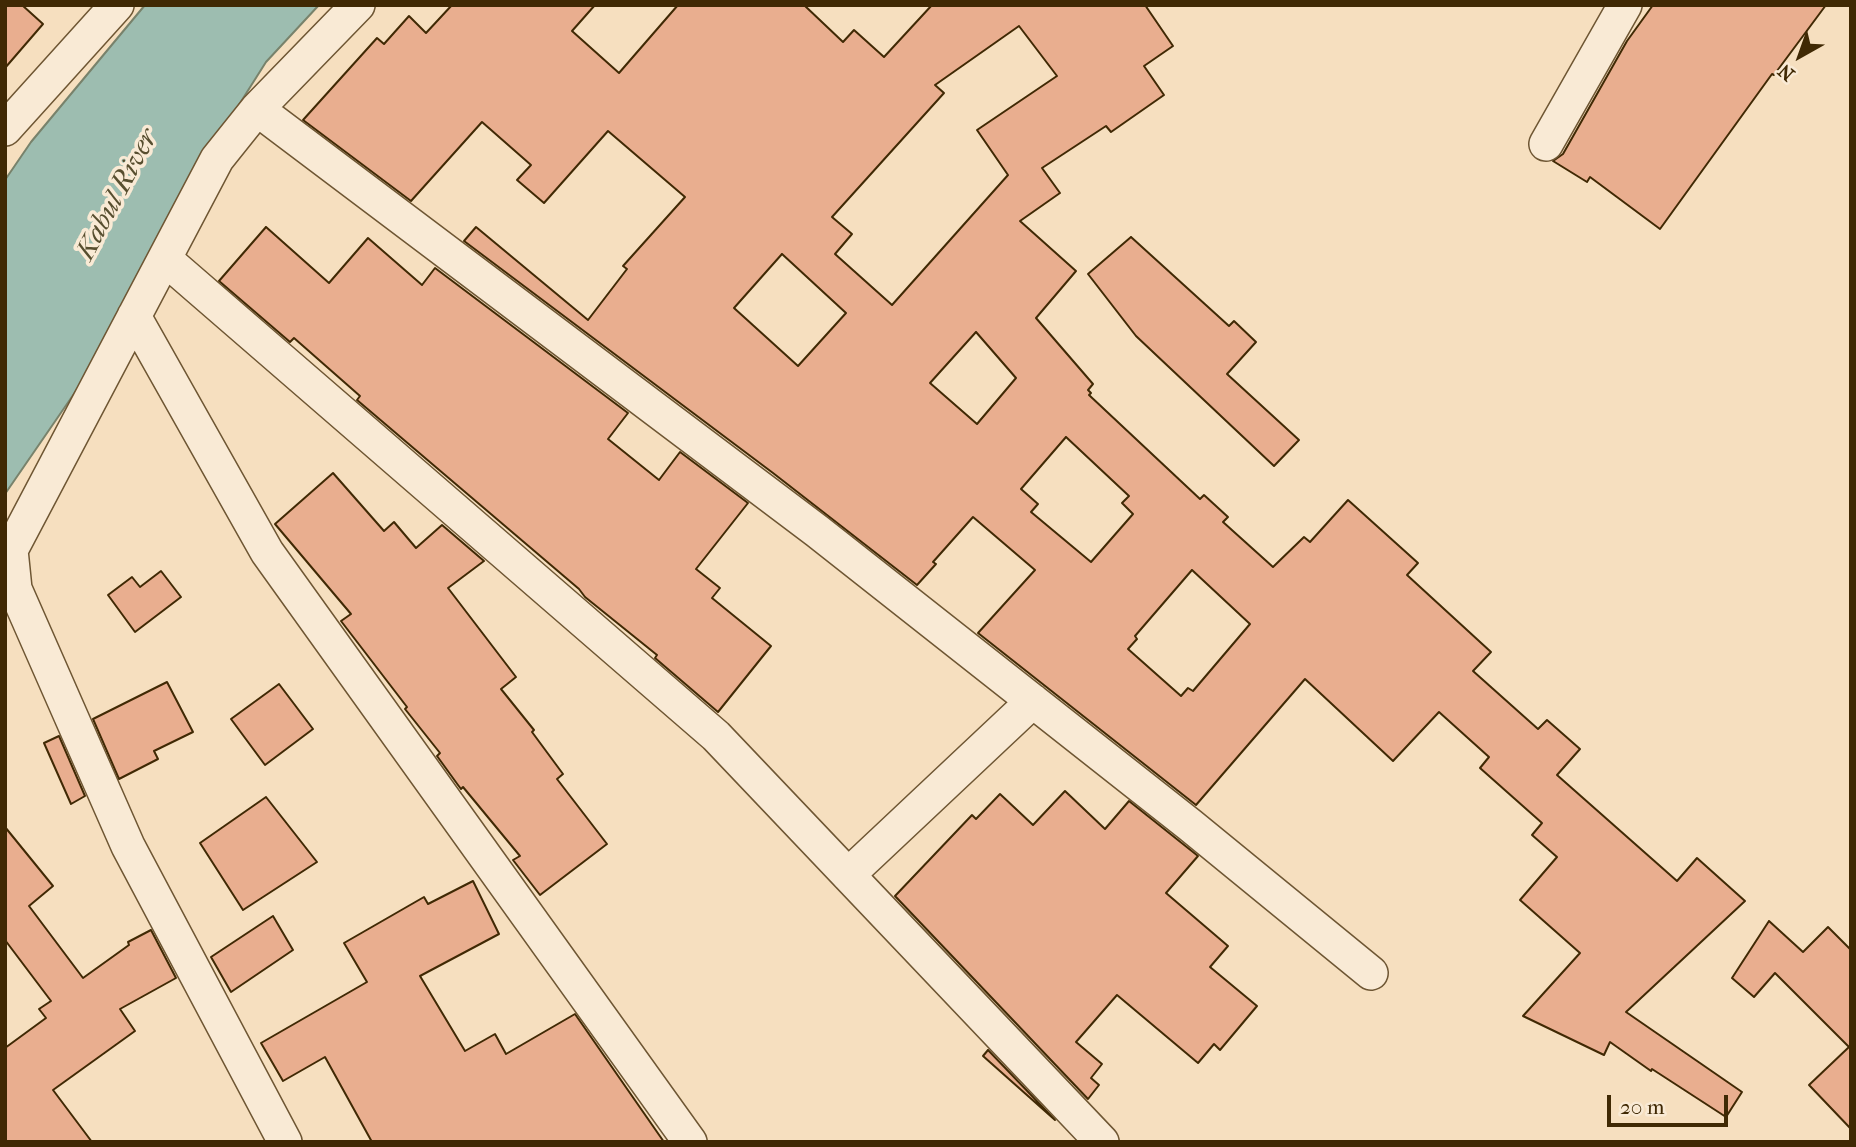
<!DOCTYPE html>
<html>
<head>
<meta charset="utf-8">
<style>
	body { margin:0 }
	#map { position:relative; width:1856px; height:1147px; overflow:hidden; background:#f6dfbf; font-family:"IM FELL French Canon",serif }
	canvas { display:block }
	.frame { position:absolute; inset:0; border:7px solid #402904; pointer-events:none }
	.north { position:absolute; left:1765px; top:21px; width:70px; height:70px; -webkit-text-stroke:5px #f9ead5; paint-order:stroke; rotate:220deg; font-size:19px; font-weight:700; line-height:28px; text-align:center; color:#402904 }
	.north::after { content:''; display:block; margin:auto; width:24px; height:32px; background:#402904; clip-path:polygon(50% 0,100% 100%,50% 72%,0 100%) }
	.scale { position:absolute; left:1607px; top:1095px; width:121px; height:32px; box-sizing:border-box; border:4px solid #402904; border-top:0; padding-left:9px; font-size:21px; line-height:24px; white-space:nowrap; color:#402904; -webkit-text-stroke:5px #f9ead5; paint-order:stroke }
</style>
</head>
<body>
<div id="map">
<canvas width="1856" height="1147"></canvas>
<div class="frame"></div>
<div class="north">N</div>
<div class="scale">20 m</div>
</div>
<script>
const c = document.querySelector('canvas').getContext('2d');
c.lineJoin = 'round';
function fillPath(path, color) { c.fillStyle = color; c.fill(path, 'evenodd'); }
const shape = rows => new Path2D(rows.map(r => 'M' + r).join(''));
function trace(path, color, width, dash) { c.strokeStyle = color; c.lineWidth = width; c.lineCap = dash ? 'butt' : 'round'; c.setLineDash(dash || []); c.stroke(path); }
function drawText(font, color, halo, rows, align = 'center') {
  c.font = font + ' "IM FELL French Canon",serif'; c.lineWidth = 7; c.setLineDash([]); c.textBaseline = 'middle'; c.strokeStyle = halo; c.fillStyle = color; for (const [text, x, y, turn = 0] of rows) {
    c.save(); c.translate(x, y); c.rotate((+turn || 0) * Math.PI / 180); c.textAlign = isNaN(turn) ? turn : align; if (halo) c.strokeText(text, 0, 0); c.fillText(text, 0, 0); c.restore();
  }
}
const water = shape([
	[145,5,319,5,266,62,223,130,78,388,5,494,5,180,31,142,145,5]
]);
const building = shape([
	[5,5,22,5,43,24,5,68,5,5],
	[452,5,595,5,572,31,619,73,678,5,804,5,843,42,854,30,884,57,932,5,1145,5,1173,46,1144,66,1164,95,1111,132,1106,126,1042,168,1060,193,1020,221,1076,271,1036,318,1093,384,1088,390,1091,393,1089,395,1200,499,1204,495,1228,517,1223,522,1273,567,1304,537,1310,542,1348,500,1418,563,1407,575,1491,652,1473,671,1538,729,1547,720,1580,749,1557,775,1677,881,1697,858,1745,901,1626,1012,1742,1092,1726,1117,1652,1069,1651,1071,1610,1042,1604,1055,1523,1016,1580,953,1520,900,1557,857,1532,835,1542,823,1480,768,1489,757,1439,712,1393,761,1305,679,1196,805,978,633,1035,570,973,517,933,562,936,564,917,585,773,473,464,241,476,227,588,320,627,269,623,266,685,197,608,131,544,203,517,180,531,165,482,122,411,201,303,120,377,38,384,44,409,16,426,33,452,5],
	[1019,26,1057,76,977,130,1008,175,892,305,835,254,852,234,832,217,944,93,935,85,1019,26],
	[782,254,846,313,798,366,734,308,782,254],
	[976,332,1016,378,977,424,930,383,976,332],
	[1066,437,1129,496,1122,503,1133,514,1091,562,1031,512,1038,504,1021,489,1066,437],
	[1192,570,1250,624,1193,691,1188,688,1181,696,1128,649,1137,639,1135,636,1192,570],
	[1653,5,1826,5,1774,75,1772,74,1660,229,1590,177,1587,182,1553,161,1563,154,1627,41,1653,5],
	[266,227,329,283,368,238,422,285,435,268,628,413,608,439,659,480,680,452,748,503,696,569,720,588,712,598,771,646,718,712,655,658,657,655,585,597,579,589,357,400,360,396,294,338,290,342,219,281,266,227],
	[1131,237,1229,326,1234,321,1256,342,1227,374,1299,440,1274,466,1136,336,1088,274,1131,237],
	[333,473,384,531,394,522,416,548,442,525,484,561,448,588,516,677,501,689,534,730,532,732,563,774,557,779,607,844,540,895,513,860,520,856,463,787,461,789,458,785,437,756,440,753,405,709,407,707,341,621,351,614,275,524,333,473],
	[161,571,181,597,135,632,108,595,132,577,140,587,161,571],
	[167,682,193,732,154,751,158,759,119,779,93,719,167,682],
	[279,684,313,729,265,765,231,719,279,684],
	[59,736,85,796,71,804,44,743,59,736],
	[1065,791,1105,829,1129,801,1198,856,1166,893,1228,946,1210,967,1257,1006,1220,1050,1214,1044,1198,1063,1117,995,1076,1042,1102,1064,1091,1078,1099,1085,1088,1099,895,896,972,815,976,819,1000,794,1033,825,1065,791],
	[266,797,317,862,243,910,200,843,266,797],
	[5,827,53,886,29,906,83,978,129,945,128,942,151,930,176,978,120,1009,135,1031,53,1090,92,1142,5,1142,5,1048,46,1018,39,1009,51,1001,5,940,5,827],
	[473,881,499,934,420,976,465,1051,495,1034,506,1054,575,1014,664,1142,372,1142,325,1057,283,1081,261,1043,367,982,344,943,424,897,428,904,473,881],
	[273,916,293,950,231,992,211,957,273,916],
	[1769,921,1803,952,1828,927,1851,950,1851,1129,1809,1085,1849,1047,1775,973,1754,997,1732,978,1769,921],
	[988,1050,1055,1120,983,1056,988,1050]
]);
const street = shape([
	[257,109,817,531,1190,825,1371,973],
	[5,129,117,5],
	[1546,144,1625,5],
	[165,259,716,736,1102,1142],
	[134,316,267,552,690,1142],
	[848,875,1033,701],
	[285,1142,128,846,15,589,11,550,217,159,257,109,358,5]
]);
const waterNames = [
	["Kabul River",118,195,-62]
];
fillPath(water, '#9dbdb0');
trace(water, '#78826b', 2);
fillPath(building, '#e9ae8f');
trace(building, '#402904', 2);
trace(street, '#6e5633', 36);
trace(street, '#f9ead5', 33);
drawText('italic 28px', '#574e2f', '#f9ead5', waterNames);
</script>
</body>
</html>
